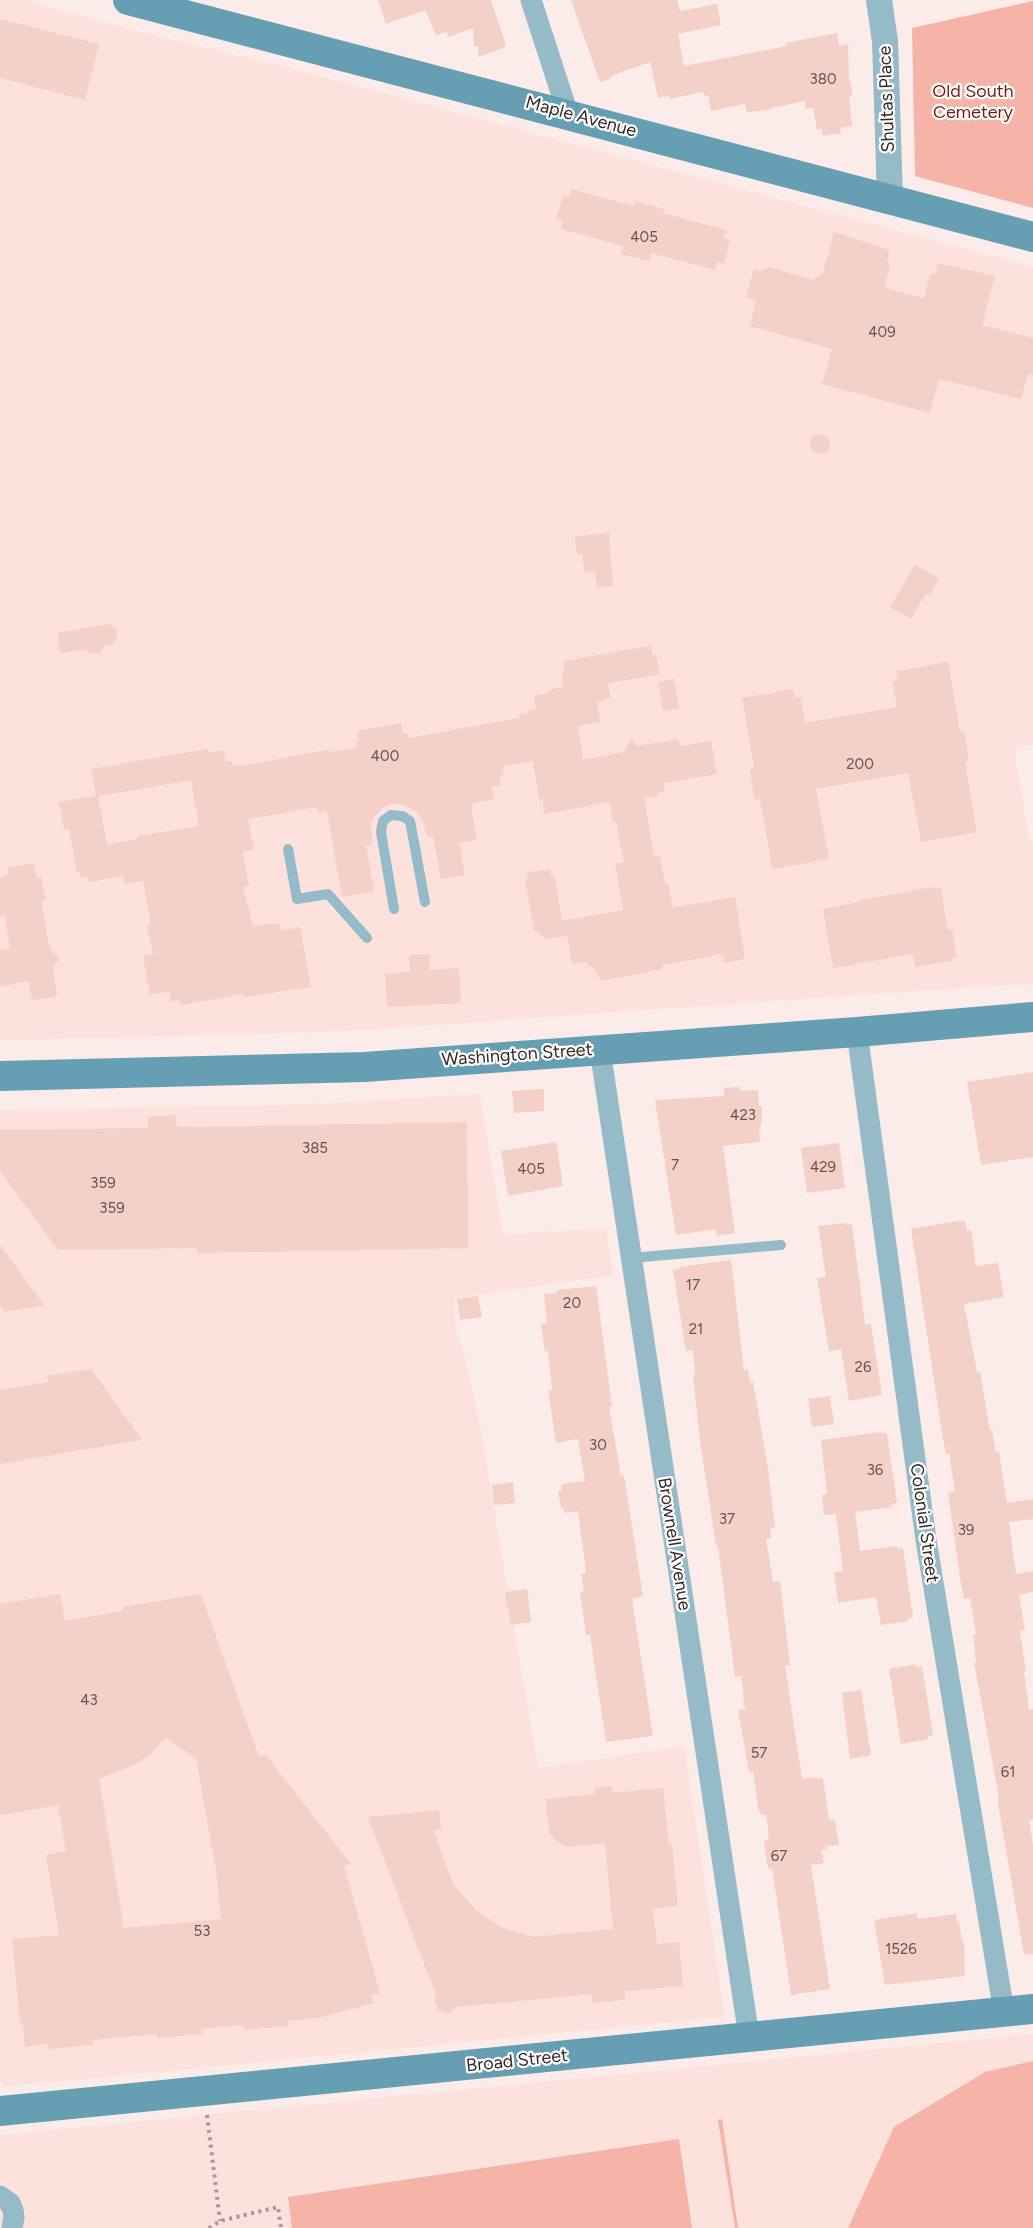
<!DOCTYPE html>
<html>
<head>
<meta charset="utf-8">
<style>
	body { margin:0 }
	canvas { display:block; background:#fbece9 }
</style>
</head>
<body>
<canvas width="1033" height="2228"></canvas>
<script>
const c = document.querySelector('canvas').getContext('2d');
c.lineJoin = 'round';
function fillPath(path, color) { c.fillStyle = color; c.fill(path, 'evenodd'); }
const shape = rows => new Path2D(rows.map(r => 'M' + r).join(''));
function trace(path, color, width, dash) { c.strokeStyle = color; c.lineWidth = width; c.lineCap = dash ? 'butt' : 'round'; c.setLineDash(dash || []); c.stroke(path); }
function drawText(font, color, halo, rows, align = 'center') {
  c.font = font + ' Figtree,sans-serif'; c.lineWidth = 4.5; c.setLineDash([]); c.textBaseline = 'middle'; c.strokeStyle = halo; c.fillStyle = color; for (const [text, x, y, turn = 0] of rows) {
    c.save(); c.translate(x, y); c.rotate((+turn || 0) * Math.PI / 180); c.textAlign = isNaN(turn) ? turn : align; if (halo) c.strokeText(text, 0, 0); c.fillText(text, 0, 0); c.restore();
  }
}
const built = shape([
	[0,0,25,0,102,22,301,71,1033,267,1033,745,1014,748,1030,843,1033,843,1033,984,959,988,363,1030,265,1034,0,1040],
	[480,1094,503,1235,606,1228,613,1275,454,1298,455,1324,473,1391,482,1438,538,1768,684,1746,725,2017,2,2087,0,2077,0,1110,296,1105],
	[1033,2034,1033,2228,0,2228,0,2135]
]);
const green = shape([
	[1033,1,1033,208,915,176,912,28],
	[1033,2061,1033,2228,848,2228,894,2127,985,2072],
	[722,2119,738,2228,735,2228,718,2120],
	[679,2139,692,2228,292,2228,288,2197]
]);
const building = shape([
	[378,0,491,0,506,45,504,48,477,57,479,47,474,46,473,28,448,37,447,32,436,35,425,10,386,24],
	[571,0,677,0,680,11,717,4,721,25,678,34,684,66,787,46,786,43,837,33,839,46,848,44,849,80,850,81,853,95,849,96,852,126,840,128,841,133,823,136,821,129,817,129,813,108,805,109,805,101,771,108,770,110,747,112,745,104,711,111,708,95,704,96,703,92,669,99,669,96,658,98,650,62,613,75,610,79,600,82],
	[0,19,99,44,85,100,0,78],
	[571,189,634,206,635,201,664,209,663,213,726,230,723,238,730,240,724,264,717,262,715,270,651,253,650,261,621,254,623,246,561,229,563,221,556,219,563,196,569,197],
	[834,232,889,250,887,260,890,265,884,288,924,298,930,275,936,273,938,263,995,276,982,325,1033,338,1033,375,1028,374,1021,399,939,379,930,413,822,384,832,349,750,326,756,300,746,297,754,269,761,271,769,267,812,280,823,273],
	'810 444a10 10 0 1 1 20 0a10 10 0 1 1-20 0Z',
	[609,532,613,586,597,588,595,572,585,573,582,554,577,554,575,537],
	[915,565,939,578,929,595,926,593,911,619,890,607],
	[109,624,116,629,117,638,112,644,104,646,100,653,91,654,85,649,60,653,58,633],
	[651,646,653,656,656,655,660,674,608,683,610,698,597,702,600,722,578,726,583,759,624,752,631,738,637,746,678,739,680,746,711,741,717,774,663,783,665,792,657,793,658,796,644,798,654,857,660,856,665,883,668,883,673,908,735,897,745,959,724,963,723,954,662,965,663,969,602,981,592,966,589,967,586,962,572,964,567,936,547,939,534,930,525,880,528,880,526,873,550,869,551,876,554,875,562,921,623,910,615,864,624,862,616,822,613,822,610,802,544,814,543,799,539,800,533,761,502,767,503,775,499,775,501,785,492,786,494,799,471,804,477,840,459,843,465,875,441,879,433,836,427,837,424,824,417,812,402,804,391,804,383,808,373,818,371,825,372,845,366,846,374,891,342,897,327,811,317,812,317,807,248,819,254,850,242,852,249,886,243,887,253,926,280,923,281,931,300,927,311,987,244,997,243,994,180,1005,179,1000,171,1002,169,991,150,995,143,956,153,954,147,925,151,924,143,881,124,884,123,876,89,882,87,877,81,878,80,872,77,872,69,829,64,830,59,802,96,796,91,769,208,749,209,753,223,750,226,762,232,761,233,766,244,764,244,766,313,752,328,750,331,752,357,748,356,742,359,741,357,731,401,723,403,734,407,733,408,738,519,718,519,715,529,713,529,710,536,709,534,696,548,693,548,690,564,687,562,672,565,671,563,661],
	[191,780,199,826,137,836,138,839,107,845,98,796],
	[948,662,960,732,964,731,969,760,965,762,977,832,921,842,908,773,816,789,829,859,772,869,760,799,755,800,751,778,750,769,754,768,742,698,793,689,795,698,801,697,805,723,897,707,892,681,898,680,896,671],
	[674,679,679,708,663,711,658,682],
	[34,863,37,878,41,877,46,900,41,901,50,950,60,958,53,967,57,996,32,1000,28,981,0,987,0,950,10,949,5,916,0,917,0,878,8,875,7,868],
	[933,887,934,889,941,888,948,930,952,929,957,957,953,958,953,961,915,967,913,954,833,968,823,909,859,902,859,900],
	[429,954,430,970,459,968,461,1003,387,1007,385,974,410,972,409,955],
	[1033,1072,1033,1157,981,1165,967,1082],
	[740,1087,740,1091,758,1090,759,1106,762,1106,762,1123,760,1123,761,1129,759,1129,760,1142,723,1146,735,1233,717,1236,716,1229,676,1235,655,1100,724,1096,724,1088],
	[544,1089,544,1111,514,1113,512,1091],
	[175,1115,177,1126,195,1127,467,1122,468,1248,197,1253,197,1248,58,1250,0,1171,0,1130,148,1128,148,1117],
	[556,1142,563,1186,508,1196,501,1151],
	[839,1143,845,1188,807,1193,801,1148],
	[958,1221,965,1221,967,1231,971,1230,976,1266,998,1263,1004,1297,964,1304,977,1372,980,1371,990,1431,992,1430,996,1453,999,1452,1007,1503,1033,1499,1033,1519,1009,1522,1016,1574,1033,1571,1033,1592,1019,1595,1025,1630,1020,1631,1026,1671,1024,1671,1029,1710,1033,1709,1033,1819,1029,1820,1033,1845,1033,1954,1024,1955,997,1798,999,1798,974,1662,976,1662,973,1635,976,1634,970,1598,964,1599,960,1577,948,1493,955,1491,949,1454,946,1454,943,1440,911,1229],
	[846,1223,846,1225,852,1224,865,1325,871,1324,882,1395,849,1401,841,1349,829,1351,817,1278,826,1277,818,1226],
	[0,1245,44,1305,5,1312,0,1305],
	[731,1260,744,1370,748,1369,750,1383,753,1382,768,1469,775,1527,770,1528,771,1538,766,1539,773,1582,780,1581,790,1665,785,1666,802,1779,817,1777,817,1779,823,1778,829,1820,835,1820,839,1845,826,1846,827,1849,821,1850,824,1863,811,1865,830,1989,791,1995,772,1868,768,1869,764,1843,769,1837,766,1814,761,1815,758,1808,753,1771,749,1772,738,1710,745,1709,741,1676,735,1677,718,1546,716,1546,700,1441,693,1376,695,1373,693,1350,686,1351,673,1270,680,1269,679,1267],
	[596,1286,612,1406,609,1407,621,1476,624,1475,643,1596,632,1599,653,1736,606,1742,590,1635,586,1635,580,1592,584,1591,581,1574,586,1573,578,1511,564,1513,564,1508,561,1508,558,1491,562,1490,561,1485,566,1483,585,1481,578,1439,556,1443,548,1390,552,1390,548,1351,545,1352,541,1324,547,1323,544,1294,557,1293,557,1290],
	[478,1296,482,1317,460,1320,457,1299],
	[91,1369,142,1440,0,1464,0,1390,48,1382,47,1376],
	[830,1396,834,1424,812,1427,808,1399],
	[881,1432,882,1434,887,1433,897,1503,891,1504,892,1507,855,1512,860,1551,897,1546,898,1549,903,1548,913,1618,908,1618,908,1621,881,1625,876,1597,838,1603,834,1572,843,1571,836,1514,824,1515,822,1495,827,1494,821,1440],
	[513,1482,515,1503,494,1505,492,1485],
	[527,1589,531,1622,511,1625,505,1592],
	[60,1594,65,1621,123,1611,122,1607,201,1594,259,1757,265,1754,351,1864,344,1866,380,1993,371,1995,374,2003,318,2018,288,2021,289,2026,244,2030,243,2025,201,2029,202,2034,157,2038,157,2034,93,2040,93,2045,49,2049,48,2044,25,2047,23,2023,20,2024,12,1939,59,1935,46,1855,66,1851,58,1805,0,1815,0,1604],
	[166,1738,196,1759,216,1870,221,1919,124,1928,99,1779,136,1764,149,1755],
	[916,1664,916,1667,922,1666,933,1735,928,1736,928,1739,901,1744,889,1669],
	[861,1690,871,1755,850,1759,842,1693],
	[612,1786,613,1793,663,1788,669,1844,672,1844,678,1906,653,1909,657,1944,679,1942,683,1986,625,1991,625,2000,593,2003,592,1994,456,2007,449,2013,438,2010,435,2001,436,1995,368,1817,439,1810,441,1829,434,1831,453,1885,477,1911,503,1928,533,1937,613,1929,605,1843,569,1847,557,1842,549,1832,546,1799,595,1794,594,1788],
	[917,1913,917,1919,956,1914,957,1921,959,1921,962,1941,964,1944,965,1976,885,1985,874,1920]
]);
const path = shape([
	[207,2115,220,2221],
	[209,2228,220,2221,278,2207,281,2228]
]);
const service = shape([
	[288,849,297,899,328,894,367,938],
	[394,909,381,832,383,821,391,815,402,816,410,821,425,902],
	[631,1258,781,1245]
]);
const minor = shape([
	[531,0,568,114],
	[857,1032,926,1540,1004,2012],
	[600,1050,749,2037],
	[0,2196,10,2203,13,2210,14,2217,12,2228]
]);
const tertiary = shape([
	[879,0,885,41,890,199]
]);
const secondary = shape([
	[128,0,1033,237],
	[0,1076,364,1067,857,1032,1033,1017],
	[0,2111,1033,2009]
]);
const numberNames = [
	["380",823,80],
	["405",644,238],
	["409",882,333],
	["400",385,757],
	["200",860,765],
	["423",743,1116],
	["385",315,1149],
	["7",675,1166],
	["429",823,1168],
	["405",531,1170],
	["359",103,1184],
	["359",112,1209],
	["17",693,1286],
	["20",572,1304],
	["21",696,1330],
	["26",863,1368],
	["30",598,1446],
	["36",875,1471],
	["37",727,1520],
	["39",966,1531],
	["43",89,1701],
	["57",759,1754],
	["61",1008,1773],
	["67",779,1857],
	["53",202,1932],
	["1526",901,1950]
];
const parkNames = [
	["Old South",973,92],
	["Cemetery",973,113]
];
const streetNames = [
	["Shultas Place",887,99,-92],
	["Maple Avenue",581,117,15],
	["Washington Street",517,1055,-4],
	["Colonial Street",924,1523,82],
	["Brownell Avenue",674,1544,81],
	["Broad Street",517,2061,-6]
];
fillPath(built, '#fde1dc');
fillPath(green, '#f5b4a7');
fillPath(building, '#f3d0c8');
trace(path, '#a89997', 4, [3, 4.5]);
trace(service, '#95bac8', 10);
trace(minor, '#95bac8', 21);
trace(tertiary, '#95bac8', 26);
trace(secondary, '#669fb4', 30);
drawText('15px', '#66534f', null, numberNames);
drawText('18px', '#781c0f', '#fff', parkNames);
drawText('18px', '#372927', '#fff', streetNames);
</script>
</body>
</html>
